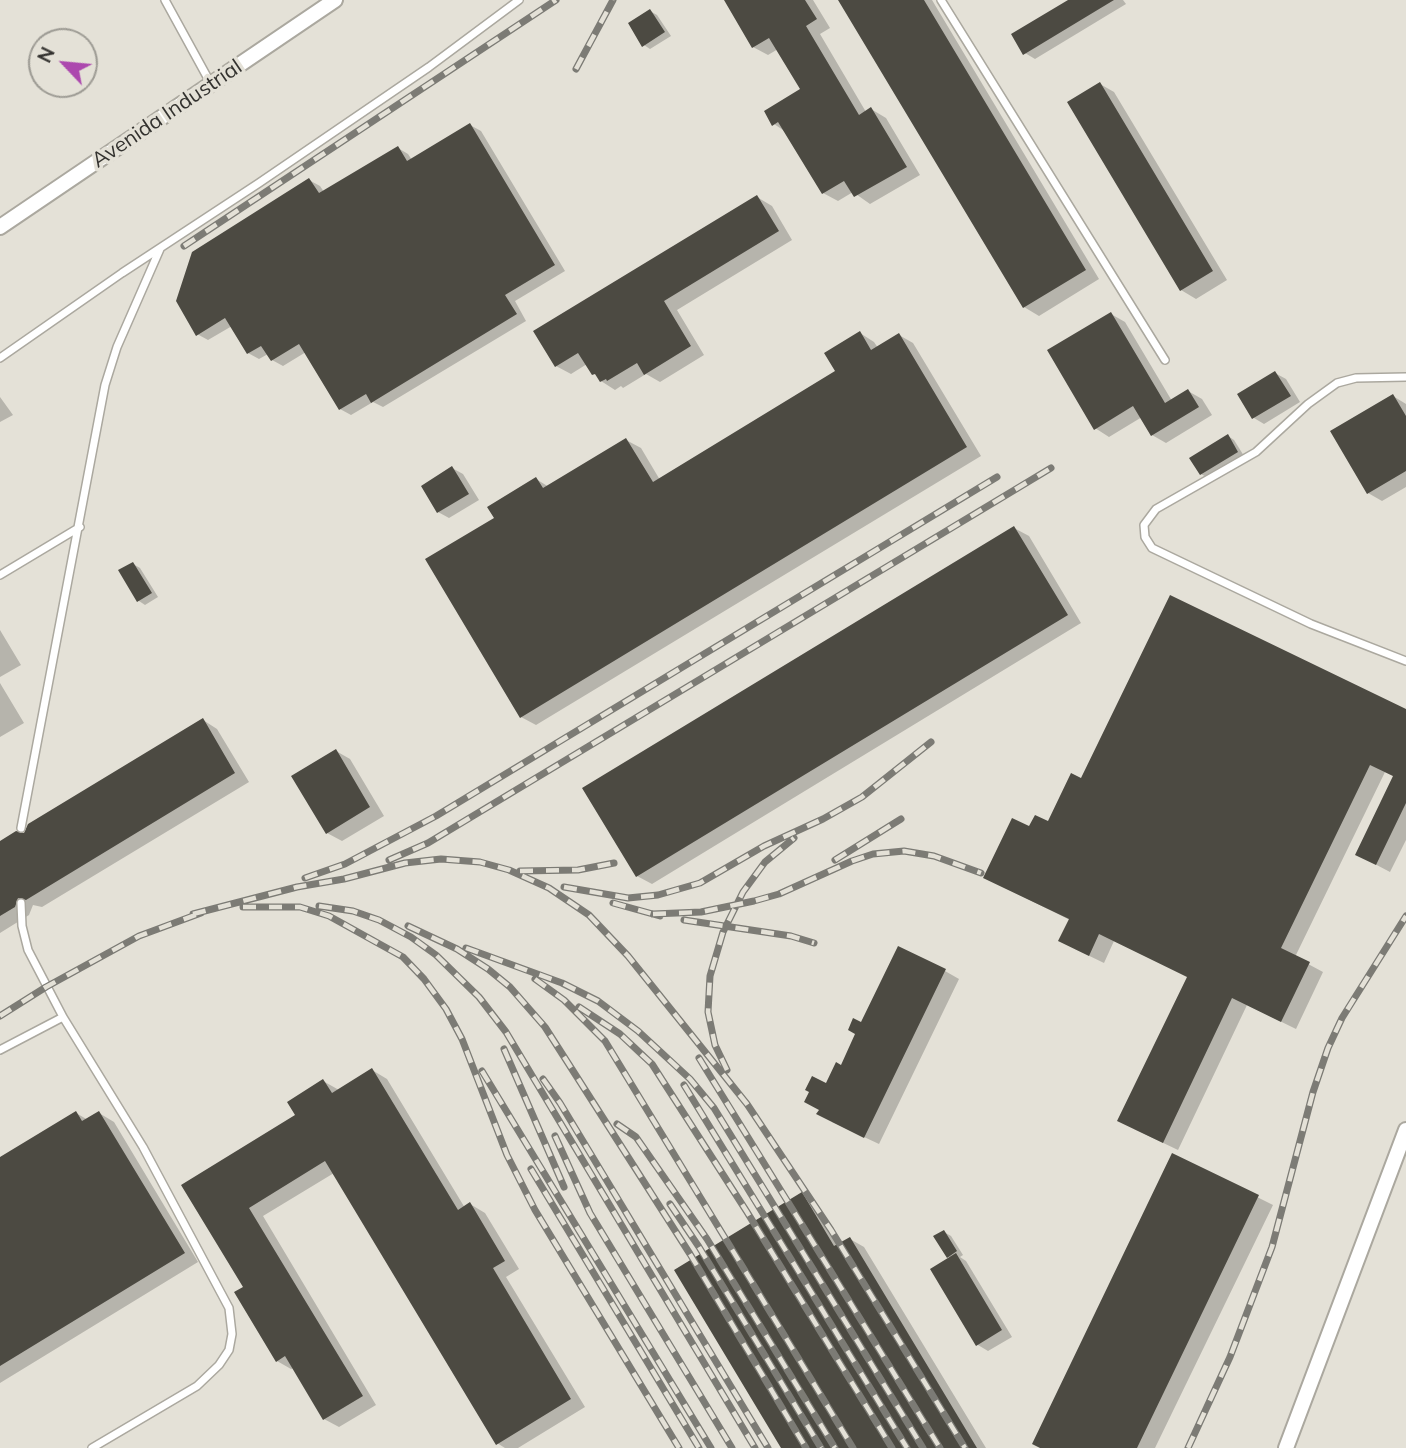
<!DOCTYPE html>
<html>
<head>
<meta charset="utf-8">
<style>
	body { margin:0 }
	#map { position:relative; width:1406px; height:1448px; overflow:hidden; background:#e4e1d7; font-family:Mulish,sans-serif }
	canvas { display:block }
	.north { position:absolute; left:28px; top:28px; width:70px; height:70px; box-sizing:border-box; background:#e4e1d7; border:2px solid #9d9b94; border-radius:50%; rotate:296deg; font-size:19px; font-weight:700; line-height:28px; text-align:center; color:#33322f }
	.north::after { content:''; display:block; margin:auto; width:24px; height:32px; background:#ac48ae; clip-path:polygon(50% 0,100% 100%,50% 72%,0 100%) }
</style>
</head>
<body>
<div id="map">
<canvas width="1406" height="1448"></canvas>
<div class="north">N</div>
</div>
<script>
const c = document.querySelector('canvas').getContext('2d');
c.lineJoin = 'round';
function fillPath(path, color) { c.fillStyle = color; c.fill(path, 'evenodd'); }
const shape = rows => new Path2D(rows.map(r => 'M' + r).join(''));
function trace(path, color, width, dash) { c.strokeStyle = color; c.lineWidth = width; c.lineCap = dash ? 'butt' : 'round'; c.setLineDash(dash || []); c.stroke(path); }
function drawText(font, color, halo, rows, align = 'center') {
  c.font = font + ' Mulish,sans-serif'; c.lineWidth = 7; c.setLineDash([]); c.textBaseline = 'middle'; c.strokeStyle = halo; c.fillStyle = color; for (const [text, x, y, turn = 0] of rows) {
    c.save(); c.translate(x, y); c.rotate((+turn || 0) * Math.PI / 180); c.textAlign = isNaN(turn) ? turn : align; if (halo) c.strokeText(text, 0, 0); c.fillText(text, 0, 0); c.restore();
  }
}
const shadow = shape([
	[726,0,813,0,830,28,820,34,866,112,871,109,886,118,920,175,870,204,853,192,838,201,823,193,786,132,774,124,802,89,778,49,768,55,753,47],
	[840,0,932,0,1099,279,1039,316,1024,307],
	[1071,0,1123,0,1126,4,1035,59,1025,53],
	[650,11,657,15,671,36,650,49,644,45],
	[1100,84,1114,92,1227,280,1196,299,1181,290,1069,102],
	[470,125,481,131,565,271,515,301,526,321,383,407,373,402,351,415,340,409,306,352,283,366,272,360,268,354,259,359,248,353,232,326,208,340,197,334,309,180,320,186,324,192,398,148,408,154,412,160],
	[757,197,772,206,792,240,677,310,704,355,660,382,646,374,623,388,621,386,615,390,601,381,587,364,571,374,556,366],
	[1111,314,1125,322,1172,401,1188,391,1202,399,1212,415,1166,443,1152,435,1142,417,1109,437,1095,428],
	[860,333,874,342,878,348,899,335,913,343,981,456,536,725,521,717,496,518,536,479,549,487,626,440,641,448,660,480,838,372],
	[1275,373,1286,379,1300,402,1264,424,1254,418],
	[1393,396,1406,404,1406,487,1382,501,1368,493],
	[0,397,13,415,0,422],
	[1228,436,1234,440,1244,456,1208,478,1201,474],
	[452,468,463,474,479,500,449,518,438,512,423,486],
	[1014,528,1029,536,1081,623,652,884,637,876],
	[133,564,140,568,158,597,145,605,139,601],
	[0,630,21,665,0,677],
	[0,683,24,723,0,737],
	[1406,711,1406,840,1390,872,1371,862,1395,777,1385,772,1295,957,1323,972,1296,1029,1247,1005,1178,1150,1134,1129,1189,977,1114,941,1104,963,1075,949,1070,920,999,885,1030,829,1048,824,1082,781],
	[203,720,217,729,249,782,42,907,33,905,29,915,0,933,0,843,25,836],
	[336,751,350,759,384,816,342,841,327,833],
	[945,971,959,979,879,1144,832,1122,827,1086,841,1067,862,1024],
	[372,1070,387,1079,465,1208,470,1204,485,1213,519,1269,506,1277,585,1407,518,1448,505,1448,497,1443,334,1173,263,1216,376,1405,339,1427,324,1419,294,1368,291,1369,277,1361,245,1287,184,1185,297,1116,323,1081,339,1090],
	[76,1113,88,1120,99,1113,114,1122,198,1262,0,1383,0,1159],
	[1173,1155,1273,1205,1155,1448,1042,1448],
	[802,1194,816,1203,841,1244,850,1239,864,1247,986,1448,783,1448],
	[944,1232,951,1236,963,1255,960,1257,966,1261,1012,1337,988,1351,978,1345,951,1258,948,1257]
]);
const building = shape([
	[724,0,805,0,817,19,806,26,859,115,871,107,907,167,854,197,844,181,822,194,778,122,772,126,764,111,800,89,769,38,752,48],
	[838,0,924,0,1086,270,1023,308],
	[1068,0,1114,0,1023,55,1011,34],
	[650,9,665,32,642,47,628,23],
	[1100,82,1213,271,1180,291,1067,102],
	[470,123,555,265,505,295,517,314,371,403,366,394,339,410,299,344,271,361,261,346,247,354,225,318,196,336,176,301,192,252,309,178,319,193,398,146,407,161],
	[757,195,779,231,664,301,691,346,644,375,637,363,607,381,606,379,600,382,595,374,592,375,578,353,555,367,533,331],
	[1111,312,1165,403,1188,389,1199,407,1151,436,1133,406,1094,430,1047,350],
	[860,331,871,350,899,333,967,447,520,718,425,559,494,518,487,507,536,477,543,488,626,438,653,482,835,371,824,353],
	[1275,371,1291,396,1252,419,1237,394],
	[1393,394,1406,416,1406,471,1367,494,1330,431],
	[1228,434,1238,452,1200,475,1189,458],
	[452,466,469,494,437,513,421,486],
	[1014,526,1068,615,636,877,582,788],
	[133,562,152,593,137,602,118,570],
	[1170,595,1406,709,1406,803,1376,865,1355,855,1393,776,1370,765,1281,948,1310,962,1281,1022,1232,998,1163,1143,1117,1121,1187,977,1099,934,1089,956,1058,941,1069,919,983,878,1012,818,1029,826,1035,815,1048,821,1071,773,1081,778],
	[203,718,235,773,26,900,18,898,15,907,0,916,0,841,16,831,24,833,28,824],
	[336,749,370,807,326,834,291,776],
	[898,946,946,969,864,1138,816,1114,819,1110,804,1102,809,1092,805,1090,812,1076,826,1083,836,1062,841,1065,855,1034,848,1030,853,1018,861,1022],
	[372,1068,458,1210,470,1202,505,1261,493,1268,571,1399,496,1445,325,1161,249,1208,363,1396,323,1420,285,1356,276,1362,234,1292,243,1287,181,1185,295,1115,287,1102,323,1079,332,1093],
	[76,1111,82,1121,99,1111,185,1253,0,1366,0,1157],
	[1172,1153,1259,1195,1137,1448,1040,1448,1032,1444],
	[802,1192,834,1246,850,1237,977,1448,781,1448,674,1270],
	[944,1230,957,1251,947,1258,933,1236],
	[956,1253,1002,1330,976,1346,930,1269]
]);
const service = shape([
	[165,0,211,84],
	[941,0,1165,360],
	[0,358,122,273,259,183,429,67,519,0],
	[1406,377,1356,378,1337,383,1308,404,1256,452,1156,509,1144,525,1145,537,1152,548,1311,624,1406,661],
	[0,575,80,527],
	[21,828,105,385,117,347,160,249],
	[63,1017,143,1147,229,1308,232,1334,229,1350,219,1365,197,1386,92,1448],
	[0,1050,63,1017,28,950,22,926,21,903]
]);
const minor = shape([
	[0,227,335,0],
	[1286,1448,1406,1130]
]);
const rail = shape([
	[576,69,613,0],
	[184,246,556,0],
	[389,860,428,843,1051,468],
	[835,860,901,819],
	[520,871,578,870,614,863],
	[305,878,345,864,436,816,997,477],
	[564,887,628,898,658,895,700,883,764,846,823,819,862,797,931,742],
	[613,903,660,916],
	[319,906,353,911,379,920,411,937,436,955,479,997,506,1032,755,1448],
	[243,907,300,907,329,916,403,957,424,979,446,1009,462,1039,507,1155,535,1210,679,1448],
	[193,914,297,887,344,879,405,863,441,859,480,862,509,870,549,888,589,915,628,956,747,1104,831,1230,965,1448],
	[653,914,701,912,754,901,779,894,852,861,873,854,904,851,934,856,981,873],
	[684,920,791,936,814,943],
	[408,926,457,949,488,969,510,987,545,1027,690,1254,806,1448],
	[466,948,562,983,598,1001,638,1031,690,1079,714,1108,923,1448],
	[535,979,564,1000,605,1041,853,1448],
	[579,1007,620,1034,652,1064,747,1212,892,1448],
	[0,1016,46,987,139,936,201,913],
	[504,1049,564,1187],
	[699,1058,940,1448],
	[727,1070,715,1045,708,1012,710,976,723,932,743,892,765,862,794,838],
	[482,1071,711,1448],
	[543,1079,560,1103,768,1448],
	[684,1085,907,1448],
	[617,1124,636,1137,707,1239,835,1448],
	[555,1136,590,1213,732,1448],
	[531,1169,699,1448],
	[670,1204,699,1247,821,1448],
	[1188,1448,1230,1357,1272,1247,1313,1092,1328,1048,1342,1018,1406,916]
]);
const streetNames = [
	["Avenida Industrial",167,114,-34]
];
fillPath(shadow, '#0003');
fillPath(building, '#4c4a42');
trace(service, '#aba89f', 10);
trace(minor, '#aba89f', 18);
trace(service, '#fff', 7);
trace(minor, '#fff', 14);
trace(rail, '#7c7b75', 7);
trace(rail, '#e4e1d7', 4.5, [13]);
drawText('21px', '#33322f', '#e4e1d7', streetNames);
</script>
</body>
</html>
